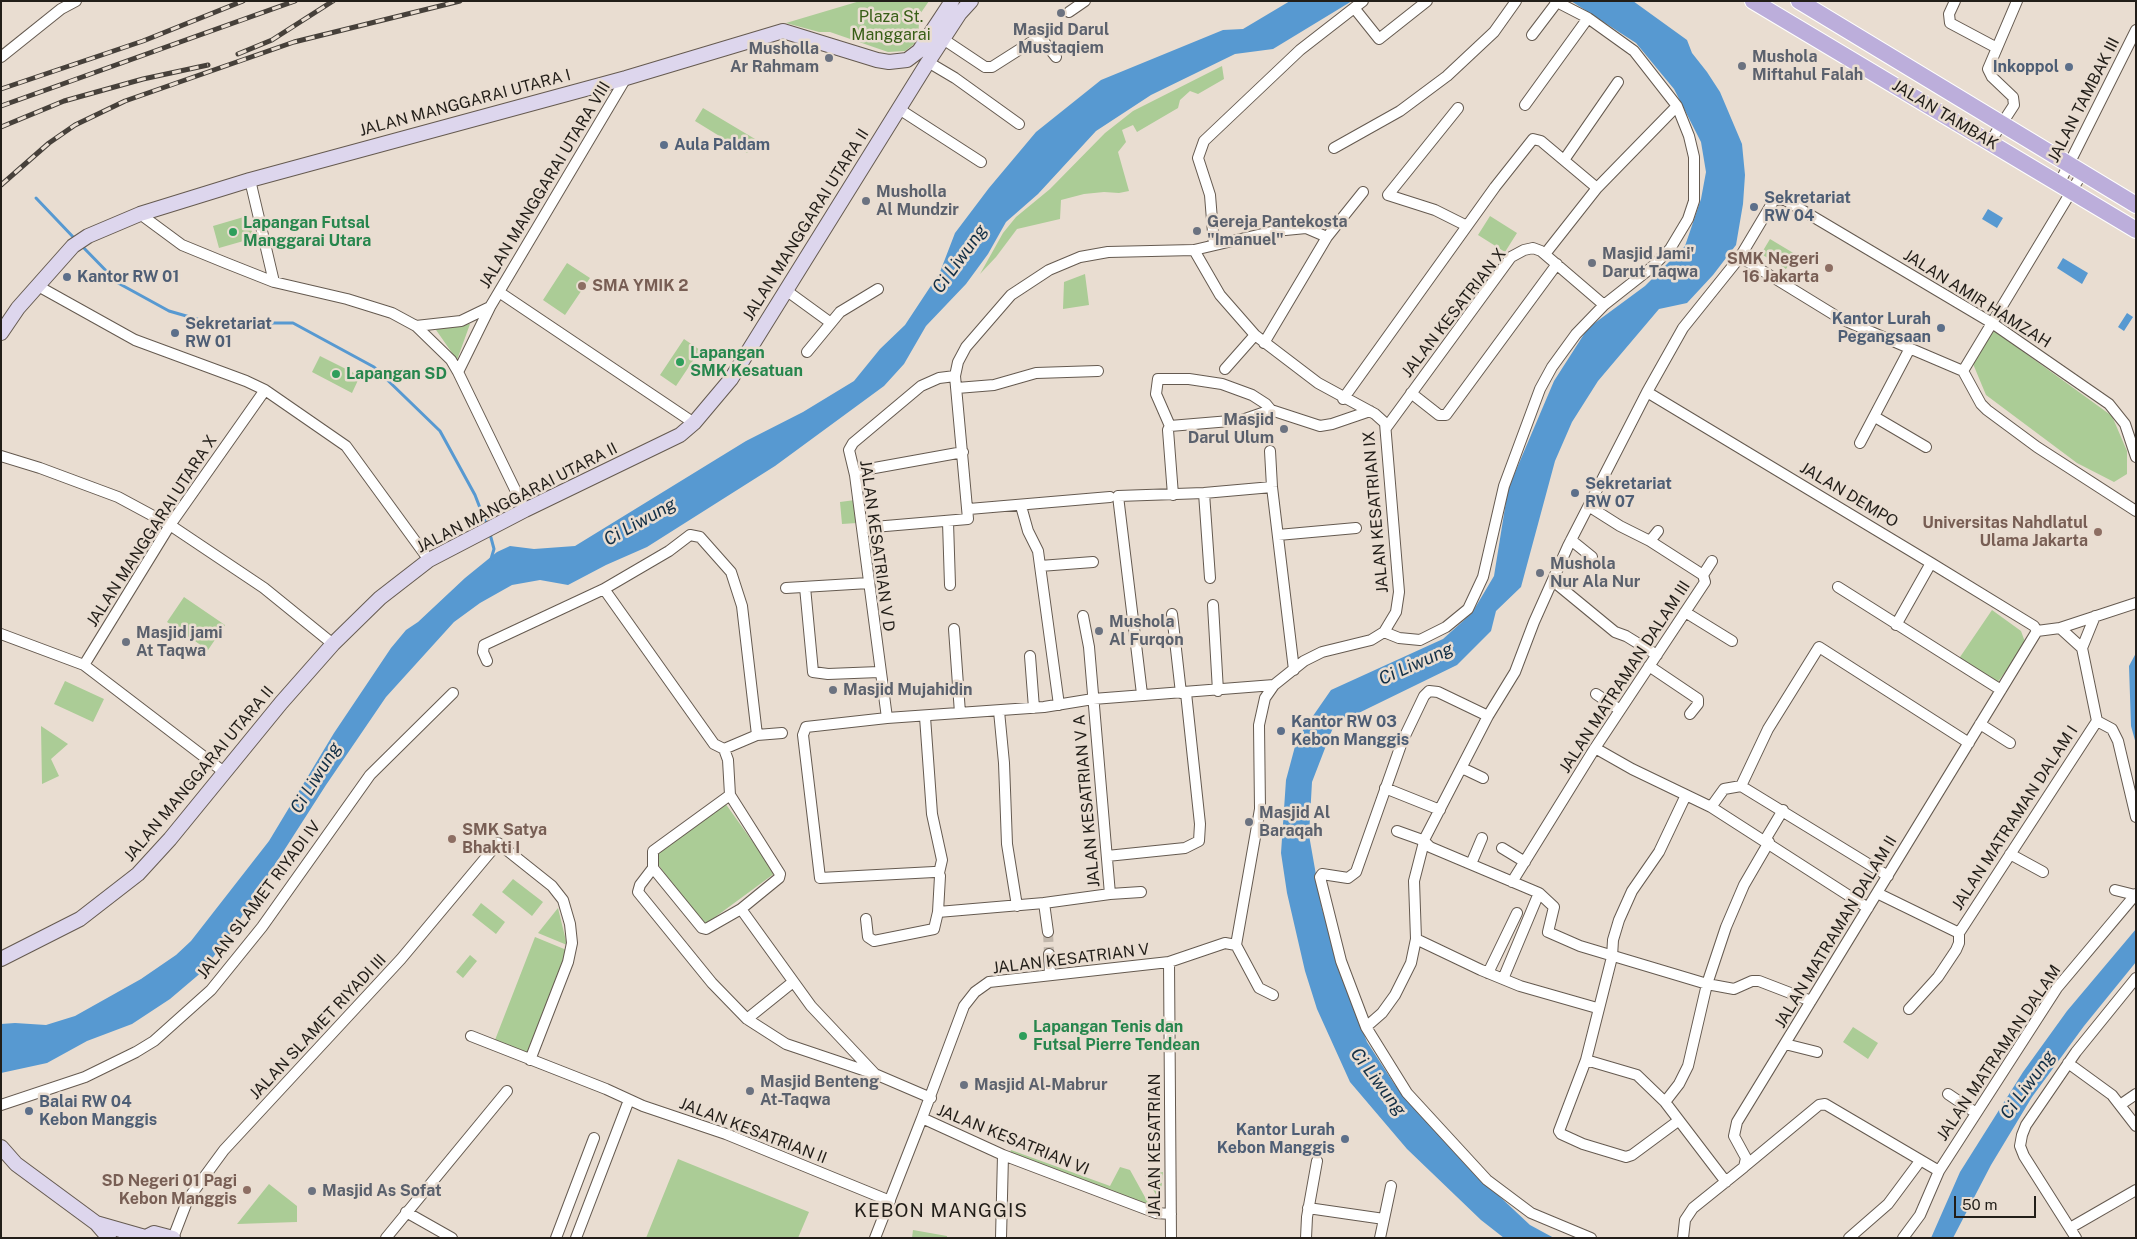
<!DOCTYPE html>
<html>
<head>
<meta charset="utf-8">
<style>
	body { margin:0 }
	#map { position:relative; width:2137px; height:1239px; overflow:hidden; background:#e9ddd1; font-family:"Public Sans",sans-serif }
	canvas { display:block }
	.frame { position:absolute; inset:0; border:2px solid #221e19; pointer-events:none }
	.scale { position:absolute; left:1954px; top:1196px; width:82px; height:22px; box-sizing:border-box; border:2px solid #221e19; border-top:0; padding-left:6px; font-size:15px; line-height:18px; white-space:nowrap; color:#221e19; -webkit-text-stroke:4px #e9ddd1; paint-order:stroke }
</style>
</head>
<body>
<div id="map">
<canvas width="2137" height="1239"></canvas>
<div class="frame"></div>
<div class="scale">50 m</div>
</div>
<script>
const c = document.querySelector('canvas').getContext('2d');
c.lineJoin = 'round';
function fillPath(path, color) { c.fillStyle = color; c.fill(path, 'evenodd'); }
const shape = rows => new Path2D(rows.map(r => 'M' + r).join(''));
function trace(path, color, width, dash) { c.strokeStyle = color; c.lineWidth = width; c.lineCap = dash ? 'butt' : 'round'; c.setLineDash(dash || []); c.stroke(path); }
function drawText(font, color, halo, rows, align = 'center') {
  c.font = font + ' "Public Sans",sans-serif'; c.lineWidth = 5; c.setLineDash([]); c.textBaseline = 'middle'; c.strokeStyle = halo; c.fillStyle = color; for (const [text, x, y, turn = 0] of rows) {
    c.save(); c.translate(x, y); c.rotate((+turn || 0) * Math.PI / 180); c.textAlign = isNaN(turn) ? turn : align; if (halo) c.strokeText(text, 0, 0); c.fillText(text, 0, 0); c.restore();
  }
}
const green = shape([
	[860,1,929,1,916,20,919,22,918,41,905,51,888,52,830,32,819,32,786,23],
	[1222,66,1224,79,1198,94,1190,91,1180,100,1178,108,1137,132,1133,125,1122,130,1126,142,1118,152,1129,191,1119,193,1104,192,1084,194,1061,200,1060,219,1017,229,996,257,980,274,1003,233,1016,217,1050,189,1105,133,1133,111],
	[703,108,755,139,747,153,695,121],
	[247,216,254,238,219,248,213,226],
	[1490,216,1517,233,1505,252,1478,235],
	[1770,239,1795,254,1786,269,1761,254],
	[567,263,590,278,565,315,543,300],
	[1085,274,1089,305,1063,309,1064,282],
	[470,324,457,360,434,327],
	[1992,329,2112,416,2127,451,2127,474,2114,482,2077,463,1986,395,1971,359],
	[684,339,700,350,676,386,660,375],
	[320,356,360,376,352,393,312,372],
	[855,500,857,523,842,524,840,502],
	[184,597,225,625,208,650,167,622],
	[1992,610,2021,631,2025,642,2024,647,1997,683,1958,660],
	[65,681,104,699,93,722,54,704],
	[41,726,68,744,51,759,59,776,42,784],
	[725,803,775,873,703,926,652,856],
	[513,879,543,902,532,916,502,892],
	[481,903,505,922,496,934,472,915],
	[558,908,567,945,538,933],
	[535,937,569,951,529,1054,495,1040],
	[470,955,477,961,463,978,456,972],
	[1853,1027,1878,1043,1868,1059,1843,1042],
	[1011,1150,1110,1186,1120,1167,1130,1170,1151,1208,1009,1156],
	[678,1159,809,1212,798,1238,646,1238],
	[1163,1172,1160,1202,1145,1175],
	[269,1184,297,1206,297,1222,237,1224],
	[913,1230,947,1236,947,1238,912,1238]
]);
const water = shape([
	[1290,1,1352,1,1273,49,1235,54,1151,95,1096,131,1038,194,1006,222,988,254,966,284,926,326,904,364,884,386,775,466,647,547,606,565,568,585,540,580,512,585,480,603,454,622,386,697,326,785,233,930,203,971,170,999,132,1024,87,1041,47,1063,1,1073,1,1024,15,1023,46,1025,75,1016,141,979,176,955,191,941,269,841,334,733,391,648,406,630,418,622,465,578,497,552,510,546,534,549,575,546,746,441,803,412,854,381,880,349,905,325,940,272,955,233,989,188,1036,132,1101,80,1223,30,1243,29],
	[1571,1,1633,1,1687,40,1692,53,1707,72,1720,92,1742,144,1745,175,1743,204,1736,245,1713,275,1687,303,1659,309,1598,381,1572,422,1555,461,1521,587,1496,611,1491,631,1457,665,1334,725,1312,782,1309,835,1322,909,1349,996,1367,1042,1395,1085,1465,1164,1530,1225,1554,1238,1504,1238,1481,1220,1407,1149,1350,1082,1317,1009,1305,971,1287,893,1281,853,1286,780,1297,739,1331,690,1443,639,1472,613,1494,576,1508,489,1554,381,1588,328,1645,286,1685,246,1701,199,1706,172,1701,142,1674,89,1636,43],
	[1988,209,2003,218,1997,228,1982,219],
	[2063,258,2088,273,2082,284,2057,268],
	[2127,313,2133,317,2124,331,2118,327],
	[2136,653,2136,744,2131,726,2129,666],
	[2136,929,2136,962,2084,1026,2032,1097,1991,1165,1953,1238,1931,1238,1960,1172,2023,1072,2067,1011]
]);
const stream = shape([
	[36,198,76,240],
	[80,244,118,283,169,311,221,326,243,323,293,323,374,367,440,431,475,495,487,526],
	[490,534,494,549,491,559]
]);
const streetTunnel = shape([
	[1048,932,1049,954]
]);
const street = shape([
	[1955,1,1949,14,1950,23,1997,48],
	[1355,9,1379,39,1427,1],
	[1069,12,1085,1],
	[1532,35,1554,6],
	[943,39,985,67,992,67,1036,39,1045,43,1056,57],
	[1,57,61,9,76,1],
	[928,62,955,78,1019,124],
	[1525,105,1588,18],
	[1458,108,1388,195,1435,210,1467,226],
	[899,109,981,162],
	[1990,142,2014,105,2013,97,1992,77,1988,69,2017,1],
	[1334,148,1400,111,1447,76,1494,32,1516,1],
	[1564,160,1618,82],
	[250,180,274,282],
	[2059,184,2136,30],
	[140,214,182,245,226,263,274,282,347,299,392,313,416,326,451,360,458,372,525,510],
	[1214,245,1210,195,1198,158,1204,141,1300,50,1363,1],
	[1545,254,1597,188,1677,106],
	[1740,257,1841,319,1963,371],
	[38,286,135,340,246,381,265,390,346,446,429,560],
	[787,291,831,323],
	[499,292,694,423],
	[416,326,461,321,490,307],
	[1264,343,1327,237,1363,192],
	[807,352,840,312,878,289],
	[1225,369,1255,335],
	[1963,371,2083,172],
	[1963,371,1981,404,1987,410,2037,447,2136,511],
	[458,372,490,307,626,78],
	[957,388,994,385,1036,373,1098,371],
	[1647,392,1931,563,2034,626,2037,631],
	[1411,393,1439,415,1446,415,1557,264],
	[1343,399,1495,187,1533,139,1541,141,1597,188],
	[1875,417,1926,447],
	[1170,426,1242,420,1271,410,1320,426,1332,424,1370,411],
	[1170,426,1156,394,1158,379,1189,379,1222,384,1252,395,1266,404,1271,410],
	[1170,426,1168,430,1173,495],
	[1386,428,1511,257,1524,250,1533,248,1541,251,1604,305],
	[1860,443,1909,350],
	[1270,451,1272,487,1294,670],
	[1,456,40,468,118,497,170,525,264,588,333,644],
	[855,475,869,469,963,452],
	[1204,493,1210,578],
	[1021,506,1028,531,1038,551,1059,705],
	[969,509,1110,497],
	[948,522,950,585],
	[862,528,968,519,955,376,958,362,966,347,1011,295,1049,270,1080,257,1108,252,1194,250,1275,231,1306,228,1327,237],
	[1278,535,1356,528],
	[1571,540,1592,557],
	[1650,541,1658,531],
	[1040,566,1093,562],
	[1703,575,1712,561],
	[1553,581,1615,632,1626,636,1657,655],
	[805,587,813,672,828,674,879,672],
	[1838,587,2001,690],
	[786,588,869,583],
	[1213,605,1218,691],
	[1685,612,1732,641],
	[1172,614,1181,693],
	[2095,616,2082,648,2097,721],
	[1896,625,1931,563],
	[2060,628,2082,648],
	[954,629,960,713],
	[2037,631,2060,628,2136,603],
	[1384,632,1399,638,1420,640,1446,627,1468,609,1483,577,1504,486,1540,389,1552,367,1576,334,1604,305,1651,268,1670,249,1688,219,1694,201,1694,157,1689,136,1677,106,1634,51,1588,18,1555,1],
	[1,634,84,665,224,772],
	[1030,656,1034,708],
	[487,661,483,652,484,645,604,589],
	[84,665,170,525,265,390],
	[1649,666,1698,699,1698,704,1690,714],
	[1142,694,1118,496,1204,493,1272,487],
	[1596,694,1620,710],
	[999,711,1004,763,1007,844,1017,906],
	[1488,716,1438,692,1429,691,1424,696,1402,742,1356,872,1348,878,1322,874,1320,877,1341,961,1366,1027,1407,1093,1487,1180,1531,1213,1591,1238],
	[925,717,932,814,942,860,939,873],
	[887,718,855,475,849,450,853,443,921,386,939,378,955,376],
	[2097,721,2112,729,2118,741,2136,817],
	[1980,724,2010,743],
	[757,735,782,733],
	[1595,748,1632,769,1711,807,1868,908],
	[724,749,757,735,742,606,731,572,700,537,690,535,669,551,604,589,714,744,724,749,728,760,730,795,780,874,779,878,741,909,811,1006,875,1074],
	[1462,768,1483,778],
	[1741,786,1768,729,1819,647,1969,743],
	[1385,788,1440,810],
	[730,795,653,851,653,868,640,885,638,892,712,983,747,1019,786,1044,875,1074,931,1098],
	[1711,807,1724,789,1741,786,1888,876],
	[1397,831,1425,841],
	[1765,840,1783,810],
	[1425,842,1430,847,1539,893,1554,907,1548,932,1580,946,1707,984,1734,989,1752,981,1759,981,1811,1001],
	[1502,848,1525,862],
	[2010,854,2043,872],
	[1107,856,1185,848,1199,841,1200,824,1186,693],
	[1471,864,1482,838],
	[653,868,702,928,706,929,741,909],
	[1512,882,1595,748,1705,582,1703,575,1650,541,1620,526,1590,507],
	[2115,890,2135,895],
	[1877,893,1959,933],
	[1110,894,1141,892],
	[938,912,1044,903],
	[866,919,868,937,874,941,934,929,938,912,940,876,938,872,934,872,820,878,803,735,806,727,887,718,1044,707,1093,699,1274,685],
	[1048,932,1044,903,1110,894,1089,647,1083,616],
	[1959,933,2097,721],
	[1416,939,1481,970,1520,986,1597,1008],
	[1236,945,1259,988,1273,995],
	[1049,954,1050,975],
	[1169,962,1171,1238],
	[1488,973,1517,913],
	[1503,979,1539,893],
	[1909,1009,1938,977,1956,950,1959,943,1959,933],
	[747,1019,793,982],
	[1366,1027,1382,1013,1395,995,1411,963,1416,939,1414,881,1425,838,1488,716,1515,672,1534,622,1568,546,1647,392,1683,328,1740,257,1774,200,1785,200,1992,323,2109,404,2125,424,2136,457],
	[471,1036,606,1089,643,1106,726,1134,890,1201],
	[1785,1044,1817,1052],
	[1586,1060,1637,1075,1665,1102],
	[2068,1063,2112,1095,2136,1126],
	[1948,1094,1976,1113],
	[1,1105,85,1077,136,1052,154,1041,211,990,262,927,370,775,453,693],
	[2120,1105,2136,1094],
	[1678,1121,1632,1155,1626,1157,1583,1144,1561,1134,1559,1131,1586,1060,1612,957,1613,940,1619,920,1632,891,1659,852,1686,795],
	[1744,1167,1819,1105,1825,1104,1939,1171],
	[1726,1182,1665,1102,1679,1084,1688,1066,1707,984,1726,927,1744,885,1769,842],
	[1308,1208,1384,1219],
	[406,1212,452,1238],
	[1171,1214,1156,1213,1003,1155,922,1118,964,1006,975,992,989,982,1169,962,1225,943,1236,945,1260,809,1259,725,1265,698,1274,685,1304,661,1322,652,1371,640,1384,632,1396,612,1399,592,1385,423,1375,414,1318,383,1255,335,1220,295,1194,250],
	[2070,1228,2136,1190],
	[173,1238,188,1199,224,1150,401,959,498,843,552,886,563,900,570,924,572,943,568,962,530,1060],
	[386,1238,507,1091],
	[556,1238,594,1138],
	[576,1238,629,1100],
	[875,1238,922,1118],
	[1001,1238,1003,1155],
	[1306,1238,1307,1217,1317,1161],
	[1380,1238,1391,1186],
	[1683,1238,1685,1220,1693,1208,1744,1167,1746,1158,1734,1136,1737,1122,2037,631],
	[1849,1238,1888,1204,1920,1161],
	[1903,1238,1920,1215,1939,1171,2057,988,2136,894],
	[2076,1238,2024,1156,2020,1146,2022,1135,2026,1125,2076,1052,2136,978]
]);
const secondary = shape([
	[1,333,18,308,73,246,88,236,140,214,250,180,626,78,783,31,877,60,889,62,907,60,919,51,952,1],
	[1,959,80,919,138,874,170,839,281,703,333,644,380,598,429,560,525,510,680,435,694,423,731,379,928,62,960,13,971,1],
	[1,1147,16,1164,96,1223,109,1238],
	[96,1223,145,1237],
	[144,1238,154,1233,173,1238]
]);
const primary = shape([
	[1753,1,2136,230],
	[1799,1,2136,205]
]);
const rail = shape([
	[238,54,272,40,333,1],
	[1,89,143,41,243,1],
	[1,106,295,1],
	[1,127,64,101,143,79,208,65],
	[1,185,49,143,75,125,125,101,294,42,460,1]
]);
const markers = [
	[1061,13,5,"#6b7280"],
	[829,58,5,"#6b7280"],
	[1742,66,5,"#6b7280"],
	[2069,67,5,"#5c6f8a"],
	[664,145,5,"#5c6f8a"],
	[866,201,5,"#6b7280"],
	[1754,207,5,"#5c6f8a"],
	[1197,231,5,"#6b7280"],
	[233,232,5,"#2e9e5b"],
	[1592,263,5,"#6b7280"],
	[1829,268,5,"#8d6e63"],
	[67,277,5,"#5c6f8a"],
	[582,286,5,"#8d6e63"],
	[1941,328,5,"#5c6f8a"],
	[175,333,5,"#5c6f8a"],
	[680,362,5,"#2e9e5b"],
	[336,374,5,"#2e9e5b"],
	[1284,429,5,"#6b7280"],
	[1575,493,5,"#5c6f8a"],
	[2098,532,5,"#8d6e63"],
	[1540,573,5,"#6b7280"],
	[1099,631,5,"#6b7280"],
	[126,642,5,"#6b7280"],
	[833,690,5,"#6b7280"],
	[1281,731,5,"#5c6f8a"],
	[1249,822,5,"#6b7280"],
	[452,839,5,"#8d6e63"],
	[1023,1036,5,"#2e9e5b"],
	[964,1085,5,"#6b7280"],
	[750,1091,5,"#6b7280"],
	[29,1111,5,"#5c6f8a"],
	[1345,1139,5,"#5c6f8a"],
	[247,1190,5,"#8d6e63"],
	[312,1191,5,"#6b7280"]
];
const parkNames = [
	["Plaza St.",891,17],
	["Manggarai",891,35]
];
const worshipNames = [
	["Masjid Darul",1061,30,"center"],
	["Mustaqiem",1061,48,"center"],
	["Musholla",819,49,"right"],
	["Ar Rahmam",819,67,"right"],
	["Mushola",1752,57],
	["Miftahul Falah",1752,75],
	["Musholla",876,192],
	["Al Mundzir",876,210],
	["Gereja Pantekosta",1207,222],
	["\"Imanuel\"",1207,240],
	["Masjid Jami'",1602,254],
	["Darut Taqwa",1602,272],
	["Masjid",1274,420,"right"],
	["Darul Ulum",1274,438,"right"],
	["Mushola",1550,564],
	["Nur Ala Nur",1550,582],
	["Mushola",1109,622],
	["Al Furqon",1109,640],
	["Masjid jami",136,633],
	["At Taqwa",136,651],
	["Masjid Mujahidin",843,690],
	["Masjid Al",1259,813],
	["Baraqah",1259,831],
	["Masjid Benteng",760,1082],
	["At-Taqwa",760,1100],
	["Masjid Al-Mabrur",974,1085],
	["Masjid As Sofat",322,1191]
];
const serviceNames = [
	["Inkoppol",2059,67,"right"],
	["Aula Paldam",674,145],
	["Sekretariat",1764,198],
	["RW 04",1764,216],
	["Kantor RW 01",77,277],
	["Kantor Lurah",1931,319,"right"],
	["Pegangsaan",1931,337,"right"],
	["Sekretariat",185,324],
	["RW 01",185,342],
	["Sekretariat",1585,484],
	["RW 07",1585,502],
	["Kantor RW 03",1291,722],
	["Kebon Manggis",1291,740],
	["Balai RW 04",39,1102],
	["Kebon Manggis",39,1120],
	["Kantor Lurah",1335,1130,"right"],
	["Kebon Manggis",1335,1148,"right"]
];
const streetNames = [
	["JALAN TAMBAK III",2084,100,-63],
	["JALAN MANGGARAI UTARA I",465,103,-15],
	["JALAN TAMBAK",1945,115,31],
	["JALAN MANGGARAI UTARA VIII",545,185,-59],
	["JALAN MANGGARAI UTARA II",806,225,-58],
	["JALAN AMIR HAMZAH",1977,299,32],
	["JALAN KESATRIAN X",1454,313,-52],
	["JALAN DEMPO",1849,495,31],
	["JALAN MANGGARAI UTARA II",517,498,-27],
	["JALAN KESATRIAN IX",1376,512,-95],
	["JALAN MANGGARAI UTARA X",152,531,-57],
	["JALAN KESATRIAN V D",877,546,82],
	["JALAN MATRAMAN DALAM III",1625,677,-57],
	["JALAN MANGGARAI UTARA II",199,774,-50],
	["JALAN KESATRIAN V A",1087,801,-95],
	["JALAN MATRAMAN DALAM I",2015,818,-57],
	["JALAN SLAMET RIYADI IV",259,900,-53],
	["JALAN MATRAMAN DALAM II",1836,932,-59],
	["JALAN KESATRIAN V",1071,959,-7],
	["JALAN SLAMET RIYADI III",318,1027,-47],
	["JALAN MATRAMAN DALAM",1999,1053,-56],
	["JALAN KESATRIAN II",753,1131,21],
	["JALAN KESATRIAN VI",1013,1140,22],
	["JALAN KESATRIAN",1155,1145,-90]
];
const leisureNames = [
	["Lapangan Futsal",243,223],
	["Manggarai Utara",243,241],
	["Lapangan",690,353],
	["SMK Kesatuan",690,371],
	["Lapangan SD",346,374],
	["Lapangan Tenis dan",1033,1027],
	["Futsal Pierre Tendean",1033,1045]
];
const educationNames = [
	["SMK Negeri",1819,259],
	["16 Jakarta",1819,277],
	["SMA YMIK 2",592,286,"left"],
	["Universitas Nahdlatul",2088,523],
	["Ulama Jakarta",2088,541],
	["SMK Satya",462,830,"left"],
	["Bhakti I",462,848,"left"],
	["SD Negeri 01 Pagi",237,1181],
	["Kebon Manggis",237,1199]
];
const waterNames = [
	["Ci Liwung",960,259,-54],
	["Ci Liwung",640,522,-29],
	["Ci Liwung",1416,664,-24],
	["Ci Liwung",316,778,-58],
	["Ci Liwung",1378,1082,53],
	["Ci Liwung",2028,1085,-54]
];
const quarterNames = [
	["KEBON MANGGIS",941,1211]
];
fillPath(green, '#abcc96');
fillPath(water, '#5799d1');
trace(stream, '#5799d1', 3);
trace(streetTunnel, '#c1b7ac', 10, [10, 5]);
trace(street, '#655a50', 12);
trace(secondary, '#655a50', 16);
trace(primary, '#fff', 18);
trace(street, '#fff', 10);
trace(secondary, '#ddd6ed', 14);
trace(primary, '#bcaedb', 16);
trace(rail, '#46403a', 5);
trace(rail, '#e9ddd1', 3, [9]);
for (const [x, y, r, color] of markers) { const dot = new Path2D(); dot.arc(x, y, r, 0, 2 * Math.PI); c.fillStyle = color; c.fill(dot); trace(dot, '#e9ddd1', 2); }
drawText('16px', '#385e16', '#e9ddd1', parkNames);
drawText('bold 16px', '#5b616d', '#e9ddd1', worshipNames, 'left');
drawText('bold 16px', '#4e5e75', '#e9ddd1', serviceNames, 'left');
drawText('16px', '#221e19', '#e9ddd1', streetNames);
drawText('bold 16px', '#27864d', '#e9ddd1', leisureNames, 'left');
drawText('bold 16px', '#785e54', '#e9ddd1', educationNames, 'right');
drawText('italic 18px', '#122f46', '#e9ddd1', waterNames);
c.letterSpacing = '1px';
drawText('19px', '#221e19', '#e9ddd1', quarterNames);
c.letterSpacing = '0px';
</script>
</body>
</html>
